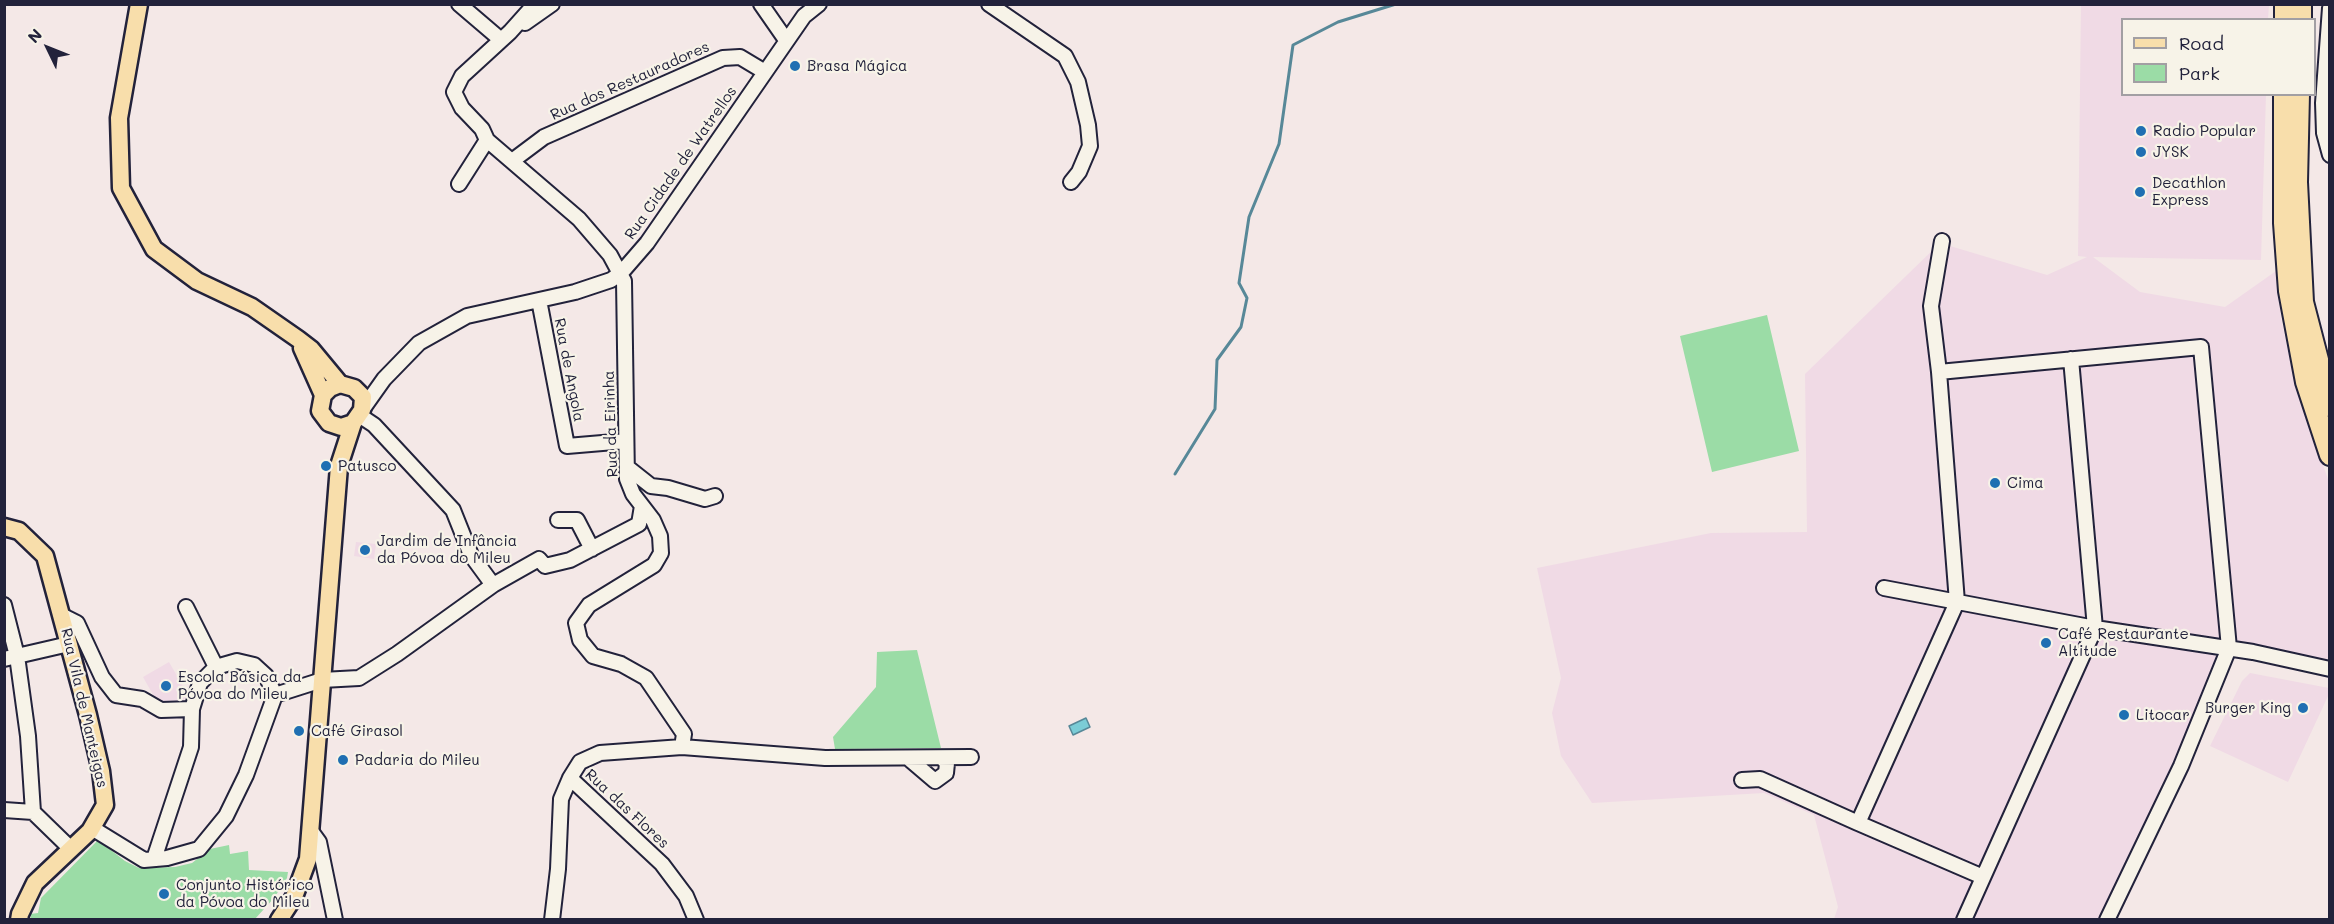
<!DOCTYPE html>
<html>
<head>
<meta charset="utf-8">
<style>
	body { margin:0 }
	#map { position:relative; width:2334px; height:924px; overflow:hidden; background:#f4e8e7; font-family:Mali,sans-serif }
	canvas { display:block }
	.frame { position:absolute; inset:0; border:6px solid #22223b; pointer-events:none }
	.legend { position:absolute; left:2121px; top:18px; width:195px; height:78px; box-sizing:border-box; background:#f7f3e8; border:2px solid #a29fa3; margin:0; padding:8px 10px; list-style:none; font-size:18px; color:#22223b }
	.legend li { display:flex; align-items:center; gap:12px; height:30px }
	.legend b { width:30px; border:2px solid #a29fa3 }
	.north { position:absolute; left:18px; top:18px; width:60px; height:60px; -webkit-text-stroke:4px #f7f3e8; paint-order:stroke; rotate:313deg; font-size:16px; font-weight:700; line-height:24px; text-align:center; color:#22223b }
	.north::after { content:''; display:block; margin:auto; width:21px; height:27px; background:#22223b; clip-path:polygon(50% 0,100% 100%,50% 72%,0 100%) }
</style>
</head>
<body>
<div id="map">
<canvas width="2334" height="924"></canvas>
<div class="frame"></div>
<ul class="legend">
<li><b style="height:8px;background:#f8deab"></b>Road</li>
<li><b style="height:16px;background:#9bdca6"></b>Park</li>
</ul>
<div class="north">N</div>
</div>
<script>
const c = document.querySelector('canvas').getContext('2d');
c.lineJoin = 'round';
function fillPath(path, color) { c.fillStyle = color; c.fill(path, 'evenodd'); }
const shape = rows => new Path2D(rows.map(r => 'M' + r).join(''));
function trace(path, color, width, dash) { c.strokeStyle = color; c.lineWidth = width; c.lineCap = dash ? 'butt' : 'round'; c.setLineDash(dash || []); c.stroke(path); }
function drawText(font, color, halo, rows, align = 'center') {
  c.font = font + ' Mali,sans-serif'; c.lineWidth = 4.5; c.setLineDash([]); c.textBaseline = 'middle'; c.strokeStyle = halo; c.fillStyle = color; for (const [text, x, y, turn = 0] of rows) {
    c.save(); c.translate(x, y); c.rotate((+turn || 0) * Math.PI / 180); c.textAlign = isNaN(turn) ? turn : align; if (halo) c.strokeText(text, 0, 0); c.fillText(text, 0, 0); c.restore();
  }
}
const built = shape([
	[2081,5,2269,5,2268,19,2122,20,2122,94,2266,95,2261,260,2093,257,2140,292,2225,307,2276,271,2281,318,2291,365,2306,417,2329,482,2329,659,2229,648,2107,919,1834,919,1838,907,1814,815,1764,793,1592,803,1561,756,1552,713,1561,678,1537,568,1711,533,1807,532,1805,374,1940,243,2047,275,2087,257,2078,256],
	[356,542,376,544,374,559,354,556],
	[169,662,188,695,179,705,164,706,156,700,143,677],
	[2250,673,2329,688,2329,694,2288,782,2210,746,2242,681]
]);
const green = shape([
	[1767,315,1799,451,1712,472,1680,336],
	[917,650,941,748,835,749,833,737,876,687,877,652],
	[98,840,125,861,139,868,175,867,192,863,210,849,229,845,230,854,248,851,249,870,288,872,287,878,274,898,255,919,31,920,30,914,38,913,41,898]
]);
const water = shape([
	[1086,718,1090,727,1073,735,1069,726,1086,718]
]);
const stream = shape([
	[1175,474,1215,409,1217,360,1241,327,1247,298,1239,283,1249,217,1279,144,1293,45,1338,22,1396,4]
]);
const minor = shape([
	[459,4,500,39],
	[535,4,510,32,462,76,454,92,462,108,482,129,487,140,579,219,610,255,624,281,627,479,633,494,653,520,660,536,661,553,654,565,589,605,576,623,580,640,593,656,621,664,646,678,684,734,682,747],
	[761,4,786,40],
	[989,4,1065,56,1078,82,1088,125,1090,146,1079,172,1071,182],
	[2330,8,2323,103,2324,133,2330,155],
	[525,23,552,4],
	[512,161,544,137,723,58,740,57,765,72],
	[459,184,487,140],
	[539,300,567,446,626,441],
	[1939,372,1931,306,1942,241],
	[362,410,384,379,419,343,467,316,575,292,611,280,621,273,647,243,804,16,819,4],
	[359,415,374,425,453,510,471,555,493,585],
	[627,467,651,486,668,488,705,499,715,496],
	[558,520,577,520,592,549],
	[1884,588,2095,628,2253,652,2330,669],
	[4,605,17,656,28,736,33,812,71,849],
	[186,607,216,667],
	[61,615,77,623,102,677,116,695,142,699,161,710,192,709],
	[4,659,69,644],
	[908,758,935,781,946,773,947,763,942,758],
	[570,778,662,864,686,896,696,920],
	[1742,780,1760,779,1858,823,1957,602,1939,372,2201,347,2229,648,2181,766,2107,920],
	[4,810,33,812],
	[1858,823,1983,877],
	[92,828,144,860,167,858,199,849,226,816,246,775,275,695,322,680,359,678,397,654,493,585,539,559,545,566,570,560,639,524,642,506],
	[311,831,319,842,335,920],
	[154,859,191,747,192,709,200,683,216,667,237,661,254,665,266,676,275,695],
	[552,920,558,869,561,799,570,778,580,762,600,753,682,747,825,758,971,757],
	[1964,920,2095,628,2071,359]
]);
const major = shape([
	[139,4,119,118,121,188,154,249,197,281,252,307,298,339,311,349,340,384],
	[302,348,323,395],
	[340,384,354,388,363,397,362,410,353,423,341,427,329,423,320,411,323,395,330,388,340,384],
	[4,527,19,531,45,556,88,715,101,771,105,805,90,831,35,883,20,914,19,920],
	[279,920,294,897,308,859,339,466,353,423]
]);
const highway = shape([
	[2285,20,2285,4],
	[2301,20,2301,4],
	[2284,94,2284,223,2289,291,2306,382,2330,455],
	[2299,94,2297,182,2303,302,2330,406]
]);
const markers = [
	[795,66,6,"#1f6fb2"],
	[2141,131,6,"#1f6fb2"],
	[2141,152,6,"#1f6fb2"],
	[2140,192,6,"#1f6fb2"],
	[326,466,6,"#1f6fb2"],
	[1995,483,6,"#1f6fb2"],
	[365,550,6,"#1f6fb2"],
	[2046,643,6,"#1f6fb2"],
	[166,686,6,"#1f6fb2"],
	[2303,708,6,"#1f6fb2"],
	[2124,715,6,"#1f6fb2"],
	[299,731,6,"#1f6fb2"],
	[343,760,6,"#1f6fb2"],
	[164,894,6,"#1f6fb2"]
];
const poiNames = [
	["Brasa Mágica",807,66],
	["Radio Popular",2153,131],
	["JYSK",2153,152],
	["Decathlon",2152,183],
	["Express",2152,200],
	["Patusco",338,466],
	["Cima",2007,483],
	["Jardim de Infância",377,541],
	["da Póvoa do Mileu",377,558],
	["Café Restaurante",2058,634],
	["Altitude",2058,651],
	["Escola Básica da",178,677],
	["Póvoa do Mileu",178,694],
	["Burger King",2291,708,"right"],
	["Litocar",2136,715],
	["Café Girasol",311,731],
	["Padaria do Mileu",355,760],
	["Conjunto Histórico",176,885],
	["da Póvoa do Mileu",176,902]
];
const streetNames = [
	["Rua dos Restauradores",630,81,-24],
	["Rua Cidade de Watrellos",681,163,-55],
	["Rua de Angola",569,370,79],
	["Rua da Eirinha",611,424,-92],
	["Rua Vila de Manteigas",84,708,77],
	["Rua das Flores",627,809,43]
];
fillPath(built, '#f0dae5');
fillPath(green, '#9bdca6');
fillPath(water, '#7bccd6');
trace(water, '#578898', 1.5);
trace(stream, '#578898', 3);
trace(minor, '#22223b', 18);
trace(major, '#22223b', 21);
trace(highway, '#22223b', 24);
trace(minor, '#f7f3e8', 14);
trace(major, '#f8deab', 16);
trace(highway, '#f8deab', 20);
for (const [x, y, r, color] of markers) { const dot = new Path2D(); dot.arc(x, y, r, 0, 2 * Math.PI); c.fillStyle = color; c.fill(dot); trace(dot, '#f7f3e8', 2); }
drawText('15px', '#22223b', '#f7f3e8', poiNames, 'left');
drawText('15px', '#22223b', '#f7f3e8', streetNames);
</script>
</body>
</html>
